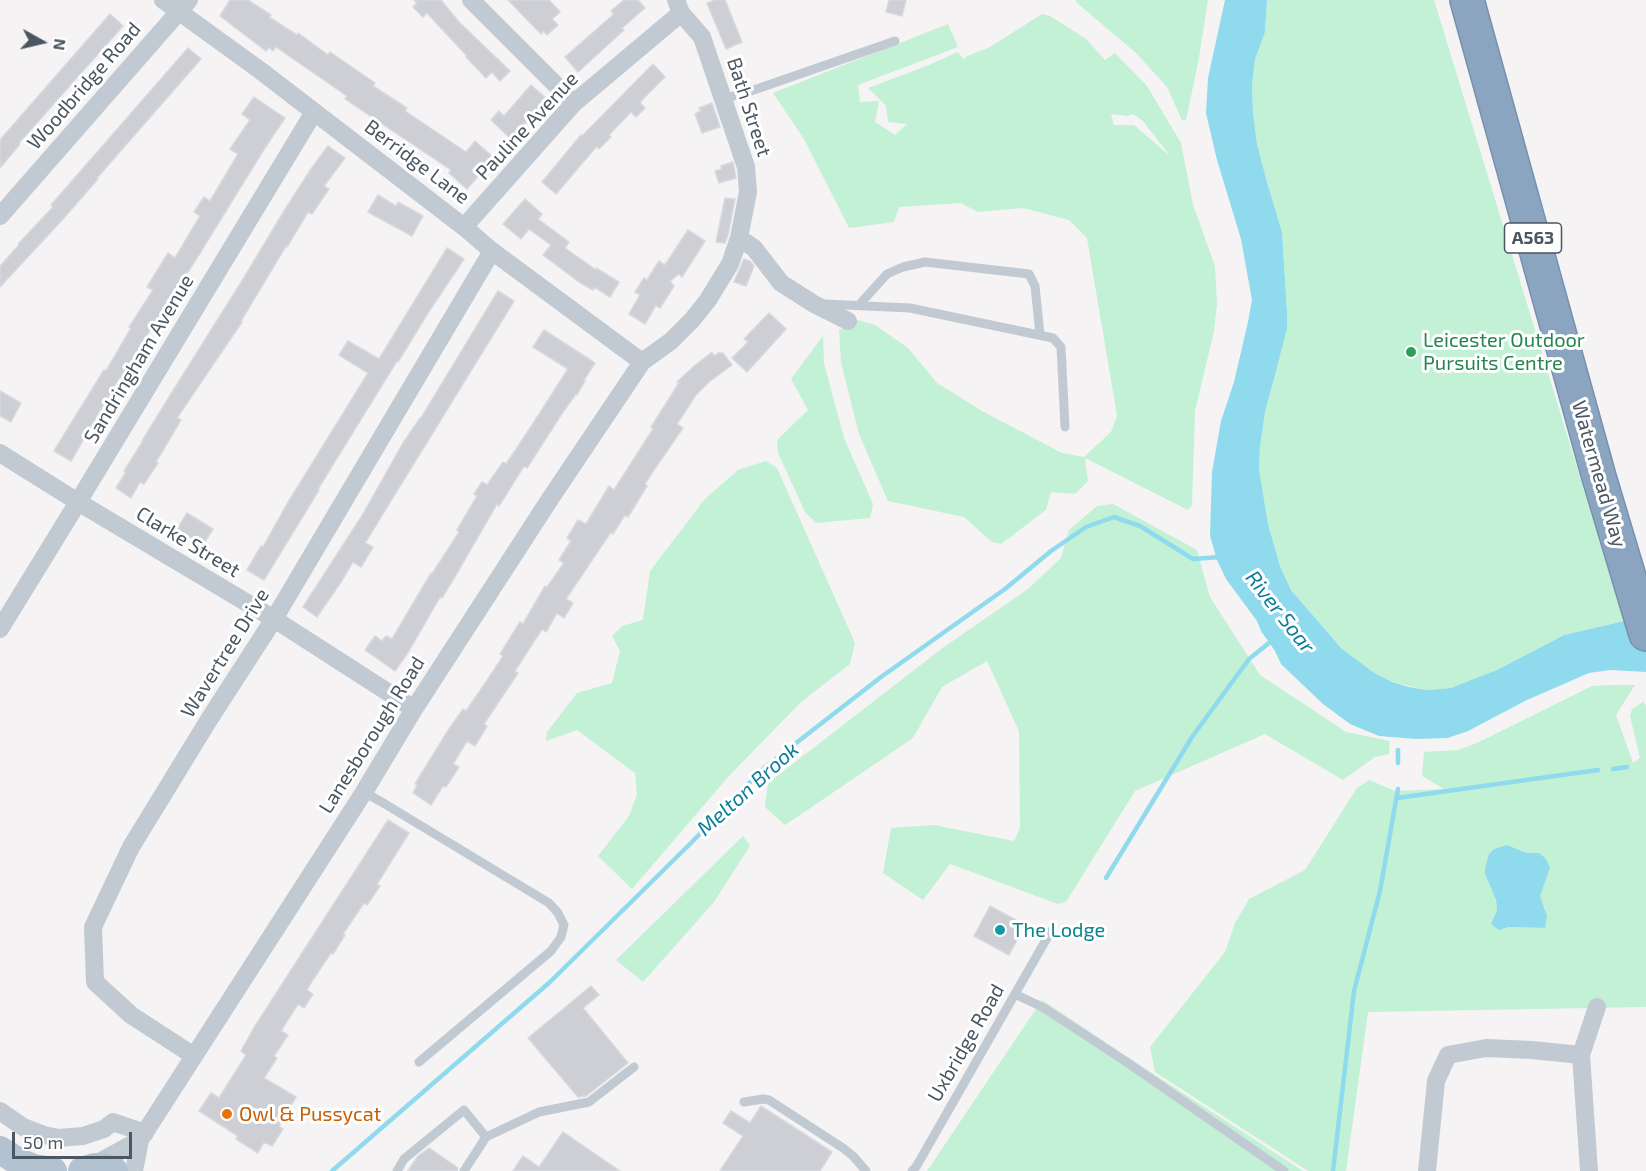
<!DOCTYPE html>
<html>
<head>
<meta charset="utf-8">
<style>
	body { margin:0 }
	#map { position:relative; width:1646px; height:1171px; overflow:hidden; background:#f5f3f3; font-family:"Exo 2",sans-serif }
	canvas { display:block }
	.north { position:absolute; left:12px; top:12px; width:60px; height:60px; -webkit-text-stroke:4px #fff; paint-order:stroke; rotate:98deg; font-size:16px; font-weight:700; line-height:24px; text-align:center; color:#4a5661 }
	.north::after { content:''; display:block; margin:auto; width:21px; height:27px; background:#4a5661; clip-path:polygon(50% 0,100% 100%,50% 72%,0 100%) }
	.scale { position:absolute; left:12px; top:1132px; width:120px; height:27px; box-sizing:border-box; border:3px solid #4a5661; border-top:0; padding-left:8px; font-size:18px; line-height:21px; white-space:nowrap; color:#4a5661; -webkit-text-stroke:4px #fff; paint-order:stroke }
</style>
</head>
<body>
<div id="map">
<canvas width="1646" height="1171"></canvas>
<div class="north">N</div>
<div class="scale">50 m</div>
</div>
<script>
const c = document.querySelector('canvas').getContext('2d');
c.lineJoin = 'round';
function fillPath(path, color) { c.fillStyle = color; c.fill(path, 'evenodd'); }
const shape = rows => new Path2D(rows.map(r => 'M' + r).join(''));
function trace(path, color, width, dash) { c.strokeStyle = color; c.lineWidth = width; c.lineCap = dash ? 'butt' : 'round'; c.setLineDash(dash || []); c.stroke(path); }
function drawText(font, color, halo, rows, align = 'center') {
  c.font = font + ' "Exo 2",sans-serif'; c.lineWidth = 6; c.setLineDash([]); c.textBaseline = 'middle'; c.strokeStyle = halo; c.fillStyle = color; for (const [text, x, y, turn = 0] of rows) {
    c.save(); c.translate(x, y); c.rotate((+turn || 0) * Math.PI / 180); c.textAlign = isNaN(turn) ? turn : align; if (halo) c.strokeText(text, 0, 0); c.fillText(text, 0, 0); c.restore();
  }
}
const green = shape([
	[1076,0,1208,0,1199,58,1186,120,1182,120,1167,87,1136,53,1076,2],
	[1267,0,1434,0,1624,621,1564,635,1497,670,1474,680,1451,688,1427,690,1392,682,1373,672,1354,659,1342,649,1291,590,1280,566,1268,524,1259,469,1260,447,1265,412,1275,375,1287,329,1287,312,1282,232,1267,182,1257,144,1253,113,1252,86,1255,58,1265,31],
	[1042,14,1050,16,1086,39,1105,60,1115,53,1147,86,1181,143,1193,205,1215,266,1217,304,1214,331,1195,411,1192,505,1188,510,1085,458,1088,481,1075,494,1051,492,1046,510,1001,544,992,542,964,517,888,501,859,434,841,362,839,330,858,320,875,325,908,348,937,383,982,411,1062,453,1084,457,1111,432,1117,416,1087,238,1069,220,1023,208,978,212,961,203,899,207,894,222,849,228,804,139,773,93,948,24,958,47,858,85,860,102,879,101,875,122,895,135,907,124,888,122,886,106,868,88,929,65,958,52,964,60,965,57,990,47],
	[1111,114,1128,116,1133,114,1143,121,1170,156,1134,125,1114,125],
	[823,336,824,363,844,438,873,504,870,518,816,523,805,512,778,453,777,440,808,410,791,379],
	[766,461,777,468,855,643,850,664,800,703,728,777,632,889,598,856,629,816,637,795,635,773,577,730,546,741,547,732,577,693,612,683,620,651,612,636,622,626,643,620,650,571,705,499,738,470],
	[1113,504,1197,550,1210,597,1260,675,1346,732,1390,741,1389,754,1375,757,1343,780,1265,734,1135,791,1066,902,1058,904,950,864,923,900,883,873,891,828,934,825,1014,841,1020,828,1019,731,987,661,942,687,913,738,806,811,785,825,765,807,768,783,944,647,1028,589,1061,558,1069,530,1097,506],
	[1615,685,1635,685,1616,715,1633,763,1640,758,1630,716,1632,709,1643,702,1646,705,1646,1007,1368,1012,1346,1171,1308,1171,1155,1072,1150,1047,1225,952,1235,923,1249,899,1305,870,1357,788,1369,780,1395,791,1444,789,1422,776,1424,752,1458,750,1477,743,1592,686],
	[1507,845,1527,853,1539,853,1550,868,1539,896,1545,909,1545,928,1508,927,1491,924,1497,910,1496,900,1485,874,1485,868],
	[743,836,750,846,714,902,643,982,616,960],
	[1042,1000,1126,1056,1303,1171,927,1171]
]);
const water = shape([
	[1225,0,1267,0,1265,32,1255,59,1252,86,1253,113,1257,144,1267,182,1282,232,1287,312,1287,329,1275,375,1265,412,1260,447,1259,469,1268,524,1280,566,1291,590,1342,649,1373,672,1392,682,1409,687,1427,690,1451,688,1497,670,1564,635,1624,621,1646,620,1646,672,1610,670,1589,673,1527,700,1468,731,1448,738,1416,739,1379,736,1350,724,1323,704,1281,664,1275,651,1261,631,1257,621,1226,579,1217,560,1210,536,1212,472,1221,421,1234,382,1248,322,1252,300,1241,239,1217,160,1206,113,1208,78],
	[1507,845,1527,853,1539,853,1546,859,1550,868,1540,896,1547,916,1545,928,1508,927,1499,930,1491,924,1497,910,1496,900,1485,874,1485,868,1489,854,1494,849]
]);
const stream = shape([
	[1398,750,1398,763],
	[1613,769,1627,767],
	[1397,798,1598,770],
	[1106,878,1192,737,1249,659,1274,639],
	[332,1171,550,982,689,845,764,768,881,677,1005,589,1051,551,1086,527,1114,517,1140,526,1193,559,1220,557],
	[1333,1171,1354,991,1380,891,1398,789]
]);
const building = shape([
	[230,0,248,0,271,15,269,17,297,35,298,33,328,55,330,52,375,83,373,86,407,108,405,111,466,152,475,141,494,158,467,189,449,173,451,170,345,99,347,96,276,47,273,51,269,47,266,51,220,16,230,0],
	[414,0,441,0,458,21,510,71,500,81,492,72,486,78,466,57,467,56,427,13,423,17,413,7,417,3,414,0],
	[508,0,549,0,560,12,552,19,558,25,547,35,543,31,541,34,508,0],
	[624,0,638,0,645,8,622,28,624,30,578,72,565,57,614,14,611,11,624,0],
	[715,0,725,0,742,42,726,49,707,3,715,0],
	[889,0,906,0,902,16,886,12,889,0],
	[110,14,123,26,19,143,20,144,0,168,0,140,110,14],
	[188,48,201,59,97,178,98,179,63,219,0,287,0,266,19,245,18,244,53,207,51,205,188,48],
	[653,64,665,77,642,100,640,103,645,108,636,117,631,112,609,135,611,137,599,149,597,146,556,194,542,182,581,135,582,136,653,64],
	[531,85,549,101,528,124,526,122,511,139,491,120,499,111,504,116,531,85],
	[254,97,285,118,263,151,197,258,139,347,141,347,122,379,120,377,71,461,54,451,104,370,106,371,131,328,129,327,153,290,147,287,168,253,175,258,200,216,194,212,204,197,210,201,238,154,230,149,250,120,242,114,254,97],
	[712,103,720,127,702,133,695,114,701,111,699,108,712,103],
	[328,146,345,158,324,186,329,189,312,214,308,212,287,247,286,246,241,321,242,322,177,418,181,420,156,462,158,463,144,484,140,482,131,498,116,488,126,472,124,471,143,441,142,441,169,397,245,276,284,211,311,169,328,146],
	[733,162,736,178,719,183,715,171,722,169,721,166,733,162],
	[378,195,396,206,398,202,423,216,412,236,368,212,378,195],
	[725,198,735,199,728,235,725,243,716,242,725,198],
	[525,199,542,214,538,219,569,242,565,248,596,270,596,268,619,282,610,297,594,287,593,290,579,282,543,255,551,245,529,229,521,239,503,224,525,199],
	[688,230,705,241,682,277,679,274,670,281,674,286,660,308,656,305,645,324,629,314,640,295,635,292,644,278,647,280,659,261,665,265,688,230],
	[447,248,464,259,428,313,398,362,397,361,318,489,319,490,264,580,247,570,261,546,263,547,287,504,368,373,339,355,348,341,379,359,447,248],
	[744,259,750,261,754,266,746,286,734,282,744,259],
	[498,291,514,301,365,543,373,547,361,567,353,562,341,582,317,617,303,607,363,514,403,443,420,418,421,418,498,291],
	[769,313,786,329,747,372,732,358,748,342,744,339,769,313],
	[544,330,595,363,584,380,585,381,577,395,576,394,563,412,527,468,524,466,499,506,497,504,453,580,442,598,440,597,409,651,395,671,365,650,375,636,382,641,386,636,392,639,431,573,432,574,459,532,457,530,477,496,474,494,482,482,487,485,503,462,506,464,532,425,568,369,533,347,544,330],
	[712,352,714,356,718,353,723,353,732,365,709,382,696,395,677,424,683,428,654,470,645,484,647,486,628,517,625,515,613,534,611,532,566,599,573,603,564,618,557,613,546,632,542,629,515,671,518,673,484,724,487,726,475,746,467,741,453,764,459,767,446,787,443,786,431,805,413,793,417,785,415,784,447,732,463,709,466,711,490,676,503,656,500,654,520,622,523,624,545,586,547,587,564,563,559,560,571,541,567,538,578,520,586,524,609,486,614,490,653,429,651,427,679,383,677,382,693,367,712,352],
	[0,391,21,403,11,422,0,416,0,391],
	[187,513,213,529,203,545,177,529,187,513],
	[388,820,409,833,377,884,380,886,367,905,364,903,343,934,345,935,333,954,331,953,311,983,307,990,313,994,304,1008,298,1004,281,1031,288,1035,274,1056,277,1058,264,1078,296,1097,279,1126,283,1129,272,1146,264,1142,258,1153,236,1139,238,1136,199,1111,211,1093,219,1098,246,1055,241,1051,255,1026,388,820],
	[990,906,1025,925,1009,955,974,936,990,906],
	[591,986,599,995,583,1008,628,1063,586,1096,578,1097,528,1038,591,986],
	[761,1106,832,1152,820,1171,720,1171,743,1136,723,1123,731,1111,750,1123,761,1106],
	[563,1132,620,1171,513,1171,523,1156,539,1167,563,1132],
	[429,1148,458,1168,457,1171,408,1171,418,1156,429,1148]
]);
const lane = shape([
	[723,99,748,92,895,41],
	[824,304,910,308,1053,338,1061,347,1065,427],
	[859,305,887,274,903,267,925,262,1029,274,1035,286,1040,335],
	[364,792,385,804,549,903,558,913,564,925,561,937,551,951,419,1062],
	[1015,994,1044,1008,1125,1061,1284,1171],
	[744,1102,763,1099,769,1100,843,1148,853,1156,866,1171],
	[486,1137,539,1112,589,1102,634,1067],
	[397,1171,404,1159,464,1110,486,1137,464,1171],
	[912,1171,916,1167,1051,931]
]);
const street = shape([
	[163,0,261,71,464,227,492,251,642,362],
	[471,0,574,103],
	[676,0,681,13,702,37,746,167,748,192,739,238,754,248,781,283,814,304,848,321],
	[0,216,189,0],
	[464,227,574,103,681,13],
	[0,453,78,502,274,619,414,709],
	[0,629,78,502,314,112],
	[194,1056,131,1015,95,982,93,927,131,847,210,718,274,619,492,251],
	[0,1111,23,1127,44,1135,59,1138,83,1136,104,1129,113,1122,145,1133],
	[92,1166,140,1140],
	[134,1171,140,1140,364,792,414,709,550,499,642,362,671,341,692,320,708,300,730,264,739,238],
	[1427,1171,1436,1081,1448,1055,1486,1048,1532,1050,1581,1055],
	[1589,1171,1581,1055,1597,1007]
]);
const primary = shape([
	[0,1150,19,1162,34,1168,53,1171],
	[82,1171,95,1167,105,1167,114,1171]
]);
const highway = shape([
	[1467,0,1599,477,1646,634]
]);
const markers = [
	[1411,352,6,"#2e9e5b"],
	[1000,930,6,"#0f9aa8"],
	[227,1114,6,"#e8710a"]
];
const shields = [
	[1533,238,57]
];
const shieldNames = [
	["A563",1533,238]
];
const streetNames = [
	["Woodbridge Road",84,86,-49],
	["Bath Street",749,107,72],
	["Pauline Avenue",527,126,-47],
	["Berridge Lane",417,162,37],
	["Sandringham Avenue",139,359,-59],
	["Watermead Way",1599,474,74],
	["Clarke Street",188,542,31],
	["Wavertree Drive",225,653,-58],
	["Lanesborough Road",372,735,-58],
	["Uxbridge Road",966,1043,-60]
];
const leisureNames = [
	["Leicester Outdoor",1423,340],
	["Pursuits Centre",1423,363]
];
const cultureNames = [
	["The Lodge",1012,930]
];
const foodNames = [
	["Owl & Pussycat",239,1114]
];
const waterNames = [
	["River Soar",1280,612,52],
	["Melton Brook",748,789,-42]
];
fillPath(green, '#c3f1d5');
fillPath(water, '#90daee');
trace(stream, '#90daee', 4.5);
fillPath(building, '#cdcfd5');
trace(building, '#d7d9de', 1.5);
trace(highway, '#7690ad', 36);
trace(lane, '#c1cad2', 9);
trace(street, '#c1cad2', 18);
trace(primary, '#b3c2d1', 28);
trace(highway, '#8ba5c1', 33);
for (const [x, y, r, color] of markers) { const dot = new Path2D(); dot.arc(x, y, r, 0, 2 * Math.PI); c.fillStyle = color; c.fill(dot); trace(dot, '#fff', 2); }
for (const [x, y, w] of shields) { const box = new Path2D(); box.roundRect(x - w / 2, y - 15, w, 30, 4.5); c.fillStyle = '#fff'; c.fill(box); trace(box, '#4a5661', 1.5); }
drawText('bold 18px', '#4a5661', null, shieldNames);
drawText('20px', '#4a5661', '#fff', streetNames);
drawText('20px', '#27864d', '#fff', leisureNames, 'left');
drawText('20px', '#0d838f', '#fff', cultureNames, 'left');
drawText('20px', '#c56008', '#fff', foodNames, 'left');
drawText('italic 21px', '#0c7c9b', '#fff', waterNames);
</script>
</body>
</html>
